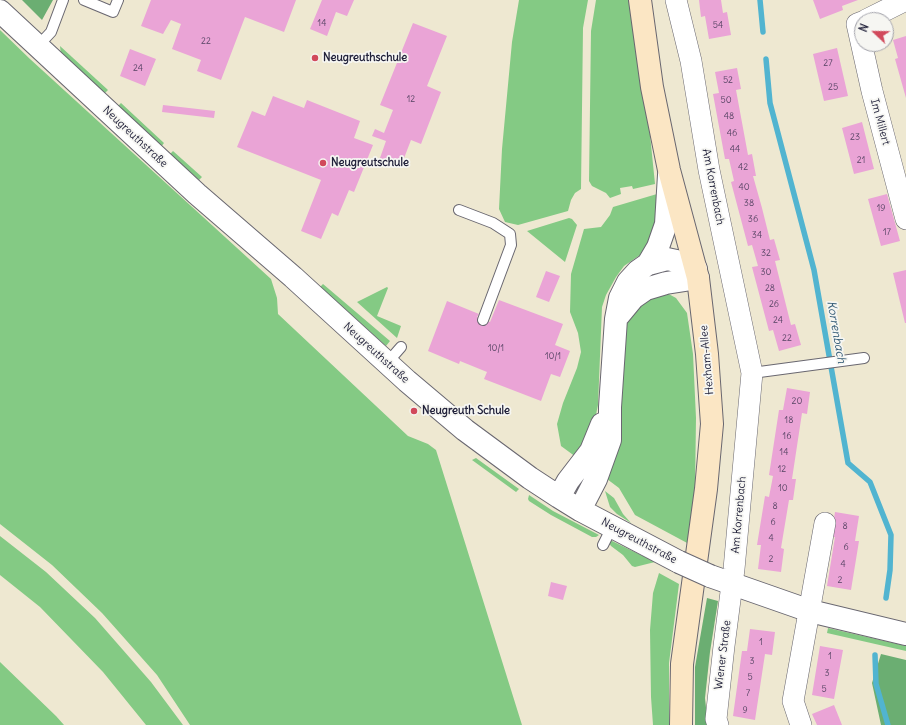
<!DOCTYPE html>
<html>
<head>
<meta charset="utf-8">
<style>
	body { margin:0 }
	#map { position:relative; width:906px; height:725px; overflow:hidden; background:#eee8d1; font-family:Delius,sans-serif }
	canvas { display:block }
	.north { position:absolute; left:854px; top:12px; width:40px; height:40px; box-sizing:border-box; background:#f6f6f2; border:1px solid #a1a1a9; border-radius:50%; rotate:292deg; font-size:11px; font-weight:700; line-height:16px; text-align:center; color:#22223b }
	.north::after { content:''; display:block; margin:auto; width:14px; height:18px; background:#d1495b; clip-path:polygon(50% 0,100% 100%,50% 72%,0 100%) }
</style>
</head>
<body>
<div id="map">
<canvas width="906" height="725"></canvas>
<div class="north">N</div>
</div>
<script>
const c = document.querySelector('canvas').getContext('2d');
c.lineJoin = 'round';
function fillPath(path, color) { c.fillStyle = color; c.fill(path, 'evenodd'); }
const shape = rows => new Path2D(rows.map(r => 'M' + r).join(''));
function trace(path, color, width, dash) { c.strokeStyle = color; c.lineWidth = width; c.lineCap = dash ? 'butt' : 'round'; c.setLineDash(dash || []); c.stroke(path); }
function drawText(font, color, halo, rows, align = 'center') {
  c.font = font + ' Delius,sans-serif'; c.lineWidth = 3.5; c.setLineDash([]); c.textBaseline = 'middle'; c.strokeStyle = halo; c.fillStyle = color; for (const [text, x, y, turn = 0] of rows) {
    c.save(); c.translate(x, y); c.rotate((+turn || 0) * Math.PI / 180); c.textAlign = isNaN(turn) ? turn : align; if (halo) c.strokeText(text, 0, 0); c.fillText(text, 0, 0); c.restore();
  }
}
const green = shape([
	[519,0,588,0,583,28,581,189,575,193,571,200,568,211,518,225,505,222,499,209,502,149,512,42],
	[596,0,629,0,648,115,655,184,633,189,632,186,620,188,621,194,610,198,606,193,592,186,589,181,591,31],
	[0,30,30,59,271,279,277,298,278,314,408,436,428,444,436,450,522,725,190,725,157,675,102,613,52,565,0,524],
	[60,46,108,90,104,94,61,55],
	[121,103,164,143,161,147,117,107],
	[173,151,202,177,199,180,170,154],
	[657,194,659,215,650,246,640,255,624,266,616,277,606,295,602,307,598,405,593,429,576,457,561,446,557,424,563,403,577,368,581,352,578,333,570,312,571,274,584,229,601,227,610,215,613,207],
	[569,218,572,219,577,225,565,262,527,231],
	[323,284,390,341,386,346,320,287],
	[387,287,388,288,377,316,401,326,397,338,357,302],
	[665,292,676,298,687,313,693,354,696,418,695,489,689,544,635,515,619,488,607,479,622,345,627,322,637,302],
	[476,458,519,489,516,492,472,460],
	[605,491,614,498,623,514,631,523,617,514,610,507],
	[529,495,553,511,599,535,596,537,592,537,551,515,529,501,528,499],
	[0,536,46,572,95,618,151,682,183,725,146,725,103,672,40,607,0,575],
	[610,540,655,562,635,567,632,566,623,555,611,546,609,543],
	[659,573,679,584,669,663,669,725,653,725,651,697,650,630,653,593],
	[828,628,906,646,906,651,827,633],
	[0,662,56,716,64,725,0,725]
]);
const forest = shape([
	[22,0,53,0,42,20],
	[707,598,718,601,710,652,705,698,707,717,710,725,695,725,695,667],
	[881,654,906,660,906,725,881,725,872,683]
]);
const stream = shape([
	[760,0,763,32],
	[766,59,770,103,814,270,848,463,870,482,891,535,890,570,886,598],
	[875,655,876,684,888,725]
]);
const building = shape([
	[151,0,296,0,284,32,245,17,221,80,197,71,201,60,172,49,181,24,171,20,163,34,141,26],
	[322,0,354,0,347,16,336,12,327,36,310,29],
	[699,0,721,0,723,13,727,12,731,35,709,39,705,16,701,17],
	[813,0,858,0,842,6,843,10,820,19],
	[413,23,447,36,427,86,441,92,421,144,411,140,401,166,380,158,386,141,372,136,375,129,384,133,393,110,380,105],
	[906,36,906,98,895,59,898,58,893,40],
	[837,48,848,96,824,101,813,54],
	[130,49,156,59,145,86,120,76],
	[737,68,741,89,736,90,748,155,752,154,756,176,753,176,762,208,770,240,774,239,780,260,775,261,791,325,795,324,801,345,779,351,773,330,769,331,752,267,758,266,752,245,748,246,731,182,734,181,729,159,725,159,713,94,719,93,715,72],
	[273,96,304,108,307,100,360,121,354,138,373,145,354,192,349,190,338,216,332,213,321,239,301,231,321,180,237,147,252,111,265,116],
	[163,105,215,111,214,118,162,112],
	[862,122,874,169,854,174,842,128],
	[887,194,900,241,881,246,868,199],
	[906,270,906,323,905,323,893,273],
	[546,271,560,276,549,302,536,297],
	[499,300,563,324,555,345,570,351,560,377,551,374,541,401,484,379,487,372,460,361,459,364,428,351,447,301,479,314,477,317,490,322],
	[787,388,810,392,807,414,802,413,792,479,796,479,793,500,789,500,781,548,784,549,781,572,758,569,761,545,757,545,765,496,769,497,773,476,769,475,779,410,783,410],
	[835,512,859,516,855,541,859,541,851,590,827,586,835,537,831,537],
	[551,582,567,586,563,600,548,596],
	[750,629,775,632,772,655,765,654,755,720,733,716,742,651,747,651],
	[820,646,843,650,834,699,812,695],
	[834,705,842,725,817,725,812,714]
]);
const service = shape([
	[84,0,113,12,118,0],
	[37,47,51,32,63,0],
	[459,210,493,223,510,234,511,245,483,320],
	[387,363,401,347],
	[752,373,864,358],
	[603,545,612,527]
]);
const minor = shape([
	[676,0,691,61,709,170,752,373,734,569,724,646,716,719,718,725],
	[866,20,906,0],
	[862,22,857,24,872,91,906,219],
	[801,725,793,701,825,523]
]);
const tertiary = shape([
	[0,11,197,194,293,277,407,381,465,430,530,478,559,497,580,510,679,562],
	[648,264,658,247,666,224,669,175],
	[619,315,633,298,646,289,666,283,698,278],
	[559,497,568,481,591,451,602,424],
	[580,510,596,479,610,440,610,407,616,319,620,298,628,282,638,271,648,264,667,259,681,262,696,269],
	[710,576,810,611,906,634]
]);
const secondary = shape([
	[640,0,652,87,669,170,698,278,707,354,712,424,706,489,682,664,681,725]
]);
const tertiaryBridge = shape([
	[679,562,710,576]
]);
const markers = [
	[315,58,4,"#d1495b"],
	[323,163,4,"#d1495b"],
	[414,411,4,"#d1495b"]
];
const numberNames = [
	["14",322,23],
	["54",718,25],
	["22",206,41],
	["27",828,63],
	["24",138,68],
	["52",728,80],
	["25",833,87],
	["12",411,99],
	["50",726,100],
	["48",729,116],
	["46",732,133],
	["23",855,137],
	["44",735,149],
	["21",861,160],
	["42",743,167],
	["40",744,187],
	["38",749,203],
	["19",881,208],
	["36",753,219],
	["17",887,232],
	["34",757,235],
	["32",766,253],
	["30",766,272],
	["28",770,288],
	["26",774,304],
	["24",778,320],
	["22",787,338],
	["10/1",496,348],
	["10/1",553,356],
	["20",797,401],
	["18",789,420],
	["16",787,436],
	["14",784,452],
	["12",782,469],
	["10",783,488],
	["8",775,506],
	["6",773,522],
	["8",845,526],
	["4",771,538],
	["6",846,547],
	["2",771,559],
	["4",843,564],
	["2",840,580],
	["1",761,642],
	["1",830,656],
	["3",752,661],
	["3",827,673],
	["5",750,677],
	["5",824,689],
	["7",748,693],
	["9",745,710]
];
const poiNames = [
	["Neugreuthschule",323,58],
	["Neugreutschule",331,163],
	["Neugreuth Schule",422,411]
];
const streetNames = [
	["Im Millert",880,122,75],
	["Neugreuthstraße",135,137,43],
	["Am Korrenbach",713,187,79],
	["Neugreuthstraße",376,353,42],
	["Hexham-Allee",707,360,-95],
	["Am Korrenbach",739,515,-85],
	["Neugreuthstraße",639,541,28],
	["Wiener Straße",723,655,-83]
];
const waterNames = [
	["Korrenbach",836,332,80]
];
fillPath(green, '#84ca84');
fillPath(forest, '#6bae72');
trace(stream, '#51b4d0', 5.5);
fillPath(building, '#eaa4d6');
trace(service, '#696770', 12);
trace(minor, '#696770', 22);
trace(tertiary, '#696770', 24);
trace(secondary, '#696770', 24);
trace(service, '#fff', 10);
trace(minor, '#fff', 21);
trace(tertiary, '#fff', 22);
trace(secondary, '#fbe6c4', 22);
trace(tertiaryBridge, '#696770', 24, []);
trace(tertiaryBridge, '#fff', 22);
for (const [x, y, r, color] of markers) { const dot = new Path2D(); dot.arc(x, y, r, 0, 2 * Math.PI); c.fillStyle = color; c.fill(dot); trace(dot, '#f6f6f2', 1.5); }
drawText('9px', '#544262', null, numberNames);
drawText('bold 11px', '#22223b', '#f6f6f2', poiNames, 'left');
drawText('11px', '#22223b', '#f6f6f2', streetNames);
drawText('italic 12px', '#355c77', '#f6f6f2', waterNames);
</script>
</body>
</html>
